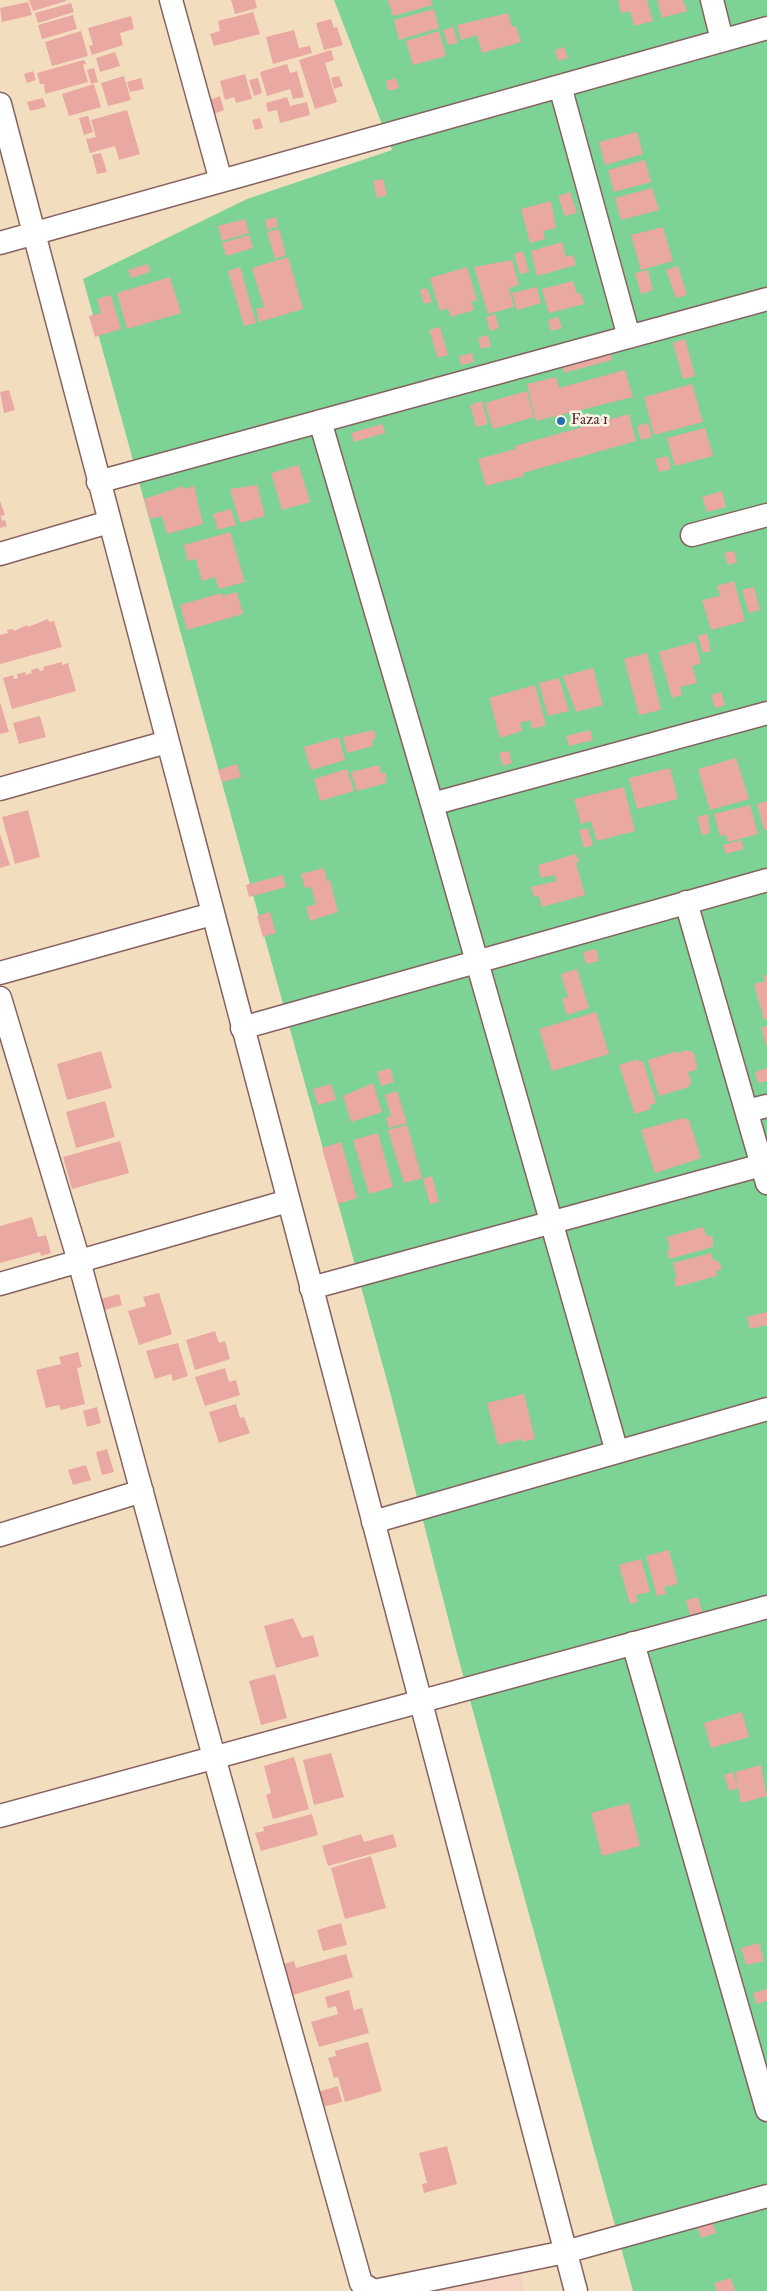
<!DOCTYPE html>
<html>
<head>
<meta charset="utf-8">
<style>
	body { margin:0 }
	canvas { display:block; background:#f3ddbf }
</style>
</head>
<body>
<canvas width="767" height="2291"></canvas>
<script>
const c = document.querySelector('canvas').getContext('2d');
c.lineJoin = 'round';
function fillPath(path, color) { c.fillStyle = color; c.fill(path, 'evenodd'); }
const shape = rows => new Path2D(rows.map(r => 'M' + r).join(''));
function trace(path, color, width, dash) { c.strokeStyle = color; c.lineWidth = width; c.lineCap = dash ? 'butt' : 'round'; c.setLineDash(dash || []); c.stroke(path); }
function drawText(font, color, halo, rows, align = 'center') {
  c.font = font + ' "IM FELL Double Pica",serif'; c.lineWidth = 5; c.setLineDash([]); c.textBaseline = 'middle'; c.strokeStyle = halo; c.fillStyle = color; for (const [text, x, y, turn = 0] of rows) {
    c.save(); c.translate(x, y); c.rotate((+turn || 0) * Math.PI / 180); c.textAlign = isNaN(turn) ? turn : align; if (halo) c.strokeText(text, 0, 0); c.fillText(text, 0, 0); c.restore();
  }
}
const built = shape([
	[518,2264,525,2291,421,2291]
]);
const green = shape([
	[334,0,767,0,767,2291,633,2291,457,1653,389,1388,83,279,247,199,392,150]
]);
const building = shape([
	[29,0,66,0,66,1,33,11],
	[231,0,255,0,257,8,235,14],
	[388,0,431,0,433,5,393,16],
	[618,0,647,0,653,21,634,26,630,11,621,13],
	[657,0,683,0,687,11,662,18],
	[28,2,32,15,2,22,0,8],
	[71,3,74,12,38,23,35,13],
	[434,9,439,28,399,40,394,20],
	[253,12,260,34,214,46,210,34,220,31,218,21],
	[508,13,512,27,516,26,521,42,482,53,477,35,461,40,457,25],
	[73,15,77,29,42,39,38,25],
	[131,16,134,29,120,33,123,45,92,55,89,46,93,45,88,28],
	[331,19,334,28,337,27,343,45,324,50,316,23],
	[453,27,458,43,448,45,443,30],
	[294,30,299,48,310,46,312,53,273,64,266,37],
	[81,31,88,56,52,66,45,42],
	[439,31,446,56,413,65,406,41],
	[564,47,568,58,558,61,555,50],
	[331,50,334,60,325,63,337,102,315,109,299,60],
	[115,52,120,66,100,72,96,58],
	[84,60,86,64,83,65,88,82,45,94,44,84,40,84,37,73],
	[287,64,290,73,297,71,304,97,293,99,290,89,267,96,260,72],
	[94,68,98,82,91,84,87,70],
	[33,71,36,80,27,83,24,74],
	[245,74,252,99,236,103,234,97,225,100,220,81],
	[124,76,131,100,108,106,101,83],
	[339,76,343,86,334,89,331,78],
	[141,78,144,89,130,92,127,82],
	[258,78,262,93,254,96,249,80],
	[396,78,399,88,388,91,386,81],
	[94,84,101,107,69,116,62,94],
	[220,96,224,110,214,114,210,100],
	[287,97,290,106,307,102,310,115,280,123,277,110,268,112,266,103],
	[43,98,46,107,30,111,27,102],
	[127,110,140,154,119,160,115,146,90,153,86,139,96,137,91,120],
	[88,116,93,132,84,135,79,118],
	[260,118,263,128,255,130,252,120],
	[637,132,643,154,605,165,599,142],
	[101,153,107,172,97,174,92,155],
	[645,160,651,182,614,192,608,170],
	[383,179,387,195,377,198,373,181],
	[652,188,659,210,621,220,615,198],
	[570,192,577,213,565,216,558,196],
	[551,201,556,228,543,231,545,239,530,243,521,209],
	[276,217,278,226,267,230,265,220],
	[245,219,249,233,222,241,218,226],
	[663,227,673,261,641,270,631,235],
	[279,229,286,255,275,259,267,232],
	[249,235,253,248,226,256,222,243],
	[562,242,566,257,573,255,576,265,537,276,531,251],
	[523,251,529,272,520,274,514,254],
	[288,257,303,309,259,322,256,309,264,307,252,268],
	[512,260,519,285,509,288,514,307,488,314,474,267],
	[148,264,150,272,131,278,128,270],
	[678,266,687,295,676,298,666,270],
	[240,267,256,323,244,326,228,271],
	[467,267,477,300,471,302,474,310,451,317,448,308,440,311,430,278],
	[648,270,653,290,641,294,635,273],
	[170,277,181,313,127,329,117,293],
	[573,281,577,294,581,293,584,304,549,313,542,289],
	[537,287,541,303,517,310,512,293],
	[427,288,432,302,424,304,420,290],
	[111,295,121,329,95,337,89,316,101,313,97,299],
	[495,314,499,328,490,331,486,317],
	[558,317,562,328,551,331,548,320],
	[440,327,448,355,438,358,429,330],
	[488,335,491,346,481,349,478,338],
	[685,339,695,376,683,379,673,343],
	[610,350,612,360,564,373,562,363],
	[472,353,474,362,461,365,459,356],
	[625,370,633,397,536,421,527,384,556,377,559,388],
	[692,384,703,422,654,435,644,397],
	[9,390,15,410,4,413,0,392],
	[527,391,534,417,493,429,485,403],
	[482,401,488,424,476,427,470,405],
	[629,414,636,441,523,473,524,476,486,486,478,459,516,449,515,446],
	[648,423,652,437,641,440,637,426],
	[382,424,385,433,354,442,351,433],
	[705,428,713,456,675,466,667,438],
	[668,456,671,469,659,472,655,459],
	[299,465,310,502,282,510,271,473],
	[257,485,265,516,240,523,230,489],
	[183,486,184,489,194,486,203,524,167,534,162,516,150,519,144,499],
	[722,491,726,507,707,512,702,497],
	[0,501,5,515,1,516,2,521,5,520,7,526,0,528],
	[231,509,236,525,218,530,213,514],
	[230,532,245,582,219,589,215,577,202,581,196,559,188,561,184,545],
	[734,551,737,562,728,565,724,553],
	[734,581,745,621,711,630,702,600,720,596,717,586],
	[754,587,760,610,749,613,742,590],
	[237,592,243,614,187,630,180,605,221,593,222,596],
	[48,619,49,622,54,621,62,647,0,664,0,635,8,633,7,630,13,629,14,631,27,625,28,627],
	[707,633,711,651,703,653,698,636],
	[695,642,701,663,692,666,697,683,680,687,682,695,672,698,659,652],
	[647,653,661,710,639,715,624,659],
	[62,662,62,665,68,663,76,691,12,709,3,678,13,675,14,679,18,678,17,674,25,672,26,675,32,673,31,670,38,668,40,671,44,670,43,667],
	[593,668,603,705,576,712,563,676],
	[559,678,569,711,548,716,539,683],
	[535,685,546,725,532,729,530,720,520,723,522,731,500,738,489,698],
	[721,692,725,705,715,708,711,695],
	[0,702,9,732,0,734],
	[40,716,46,737,19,744,13,723],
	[374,730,376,737,372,741,373,746,347,753,343,737],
	[590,730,593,740,569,746,566,736],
	[339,737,345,760,311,770,304,747],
	[509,751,512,763,503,766,499,753],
	[736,758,749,799,710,810,698,769],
	[237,764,241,777,222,782,218,770],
	[379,765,381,773,386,773,386,783,357,791,351,772],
	[670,768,678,799,637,809,629,778],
	[347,769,354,791,320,801,314,779],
	[624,787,635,831,597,841,591,821,581,824,574,799],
	[767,801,767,829,764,830,757,804],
	[750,805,758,834,728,842,726,835,720,836,714,814],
	[28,810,40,857,15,864,2,817],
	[708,814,710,833,702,835,697,817],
	[588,828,593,845,584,848,579,830],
	[0,834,10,865,0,868],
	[741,840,744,849,726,854,723,845],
	[576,854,579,862,576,863,585,895,542,907,539,896,534,897,531,887,556,881,555,875,541,878,538,865],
	[324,868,327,881,330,880,338,912,310,921,306,907,316,904,311,887,305,888,301,874],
	[283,875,286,887,249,897,246,885],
	[270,912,276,933,263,937,257,916],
	[596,949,599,961,586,964,583,952],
	[577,969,589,1008,567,1015,562,999,568,997,561,974],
	[767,975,767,1019,764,1020,754,984,765,981,764,976],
	[596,1012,609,1054,552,1071,539,1029],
	[767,1026,767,1047,761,1028],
	[688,1050,694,1053,697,1066,696,1070,688,1072,691,1082,689,1087,659,1096,648,1060,677,1051,678,1053],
	[101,1051,112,1088,67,1100,57,1064],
	[638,1059,639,1062,643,1061,656,1103,650,1105,651,1109,635,1114,619,1065],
	[390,1068,394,1082,381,1086,377,1072],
	[767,1068,767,1081,758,1083,755,1072],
	[373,1083,382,1112,351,1122,343,1096],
	[331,1084,336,1100,318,1105,313,1089],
	[397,1091,407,1123,389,1128,386,1118,391,1116,385,1095],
	[105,1101,115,1137,76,1148,66,1112],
	[683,1118,689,1120,701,1158,655,1173,641,1130],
	[407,1125,422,1178,404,1183,388,1130],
	[378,1133,393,1187,369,1194,353,1140],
	[120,1141,129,1173,72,1189,63,1157],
	[341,1142,357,1198,338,1204,322,1148],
	[432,1176,439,1202,430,1204,423,1179],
	[32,1217,38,1237,46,1235,51,1253,41,1256,40,1252,0,1263,0,1226],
	[703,1227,706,1235,713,1237,713,1247,669,1259,667,1251,670,1250,667,1237],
	[711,1253,713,1260,718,1261,722,1268,716,1272,717,1276,676,1287,674,1279,677,1278,673,1263],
	[159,1293,172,1334,139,1345,128,1311,146,1306,143,1297],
	[119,1294,122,1305,101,1311,97,1300],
	[767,1312,767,1325,750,1329,747,1317],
	[215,1331,219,1343,225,1341,230,1359,195,1370,186,1340],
	[178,1343,188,1376,173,1381,171,1374,155,1379,146,1351],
	[78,1352,82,1367,77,1368,85,1404,61,1410,59,1405,46,1408,36,1370,61,1364,59,1357],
	[225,1368,229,1382,236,1380,240,1395,205,1406,195,1377],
	[524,1394,535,1439,522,1442,522,1439,498,1445,487,1403],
	[236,1404,240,1418,244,1417,250,1433,219,1443,209,1412],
	[97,1407,101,1423,87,1427,83,1411],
	[107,1449,114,1472,102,1475,96,1452],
	[86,1465,91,1480,73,1485,68,1470],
	[669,1550,678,1584,664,1587,666,1594,657,1596,646,1556],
	[641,1559,650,1592,636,1595,638,1602,630,1604,619,1565],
	[698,1597,702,1612,690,1615,686,1600],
	[293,1618,302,1638,313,1635,319,1656,276,1668,264,1626],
	[275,1674,287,1718,261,1725,249,1681],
	[742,1712,749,1737,711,1748,704,1723],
	[331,1753,344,1797,314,1805,303,1760],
	[294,1757,309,1809,273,1819,266,1795,271,1793,264,1766],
	[761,1765,767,1796,741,1803,735,1772],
	[733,1772,738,1788,729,1791,724,1775],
	[629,1803,640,1846,602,1856,591,1813],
	[312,1814,318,1835,261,1851,255,1833,264,1831,263,1827],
	[361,1834,364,1842,393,1834,397,1847,328,1866,322,1846],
	[371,1856,386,1908,345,1919,331,1868],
	[341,1923,347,1945,323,1951,317,1930],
	[759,1943,764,1961,746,1965,741,1948],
	[346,1954,353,1977,290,1996,281,1965,294,1961,296,1968],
	[767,1989,767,2001,756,2004,753,1993],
	[349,1990,354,2010,362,2008,369,2033,319,2047,311,2022,338,2014,336,2006,328,2008,325,1997],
	[368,2042,382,2091,345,2102,338,2077,334,2078,328,2058,336,2056,335,2051],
	[338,2086,342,2102,319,2108,314,2093],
	[447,2146,457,2184,424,2193,422,2184,427,2183,419,2153],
	[712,2220,716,2233,701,2238,697,2224],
	[731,2278,735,2291,717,2291,714,2283]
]);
const minor = shape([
	[171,0,221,181],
	[712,0,722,40],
	[560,86,629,337],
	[0,104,576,2291],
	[0,243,767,28],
	[320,421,432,804,617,1452],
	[98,482,767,299],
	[692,535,767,515],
	[0,554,109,522],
	[0,789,167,742],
	[432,804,767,713],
	[686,902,767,1183],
	[0,973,212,914],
	[0,998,79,1261,214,1757,361,2283,374,2291,565,2252,767,2196],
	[242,1028,767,880],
	[747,1111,767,1106],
	[0,1284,288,1201],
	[311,1288,762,1165],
	[373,1522,767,1409],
	[0,1535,142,1491],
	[633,1643,767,2110],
	[0,1816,767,1607]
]);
const markers = [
	[561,421,5,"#1f6fb2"]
];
const poiNames = [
	["Faza 1",571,421]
];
fillPath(built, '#f6d2c3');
fillPath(green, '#7dd295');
fillPath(building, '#eaa8a3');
trace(minor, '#85625f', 25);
trace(minor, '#fff', 22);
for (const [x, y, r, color] of markers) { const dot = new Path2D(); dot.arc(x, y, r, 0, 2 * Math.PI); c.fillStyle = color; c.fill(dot); trace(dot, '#fcf5e5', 2); }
drawText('15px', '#4a1f2b', '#fcf5e5', poiNames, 'left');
</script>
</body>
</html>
